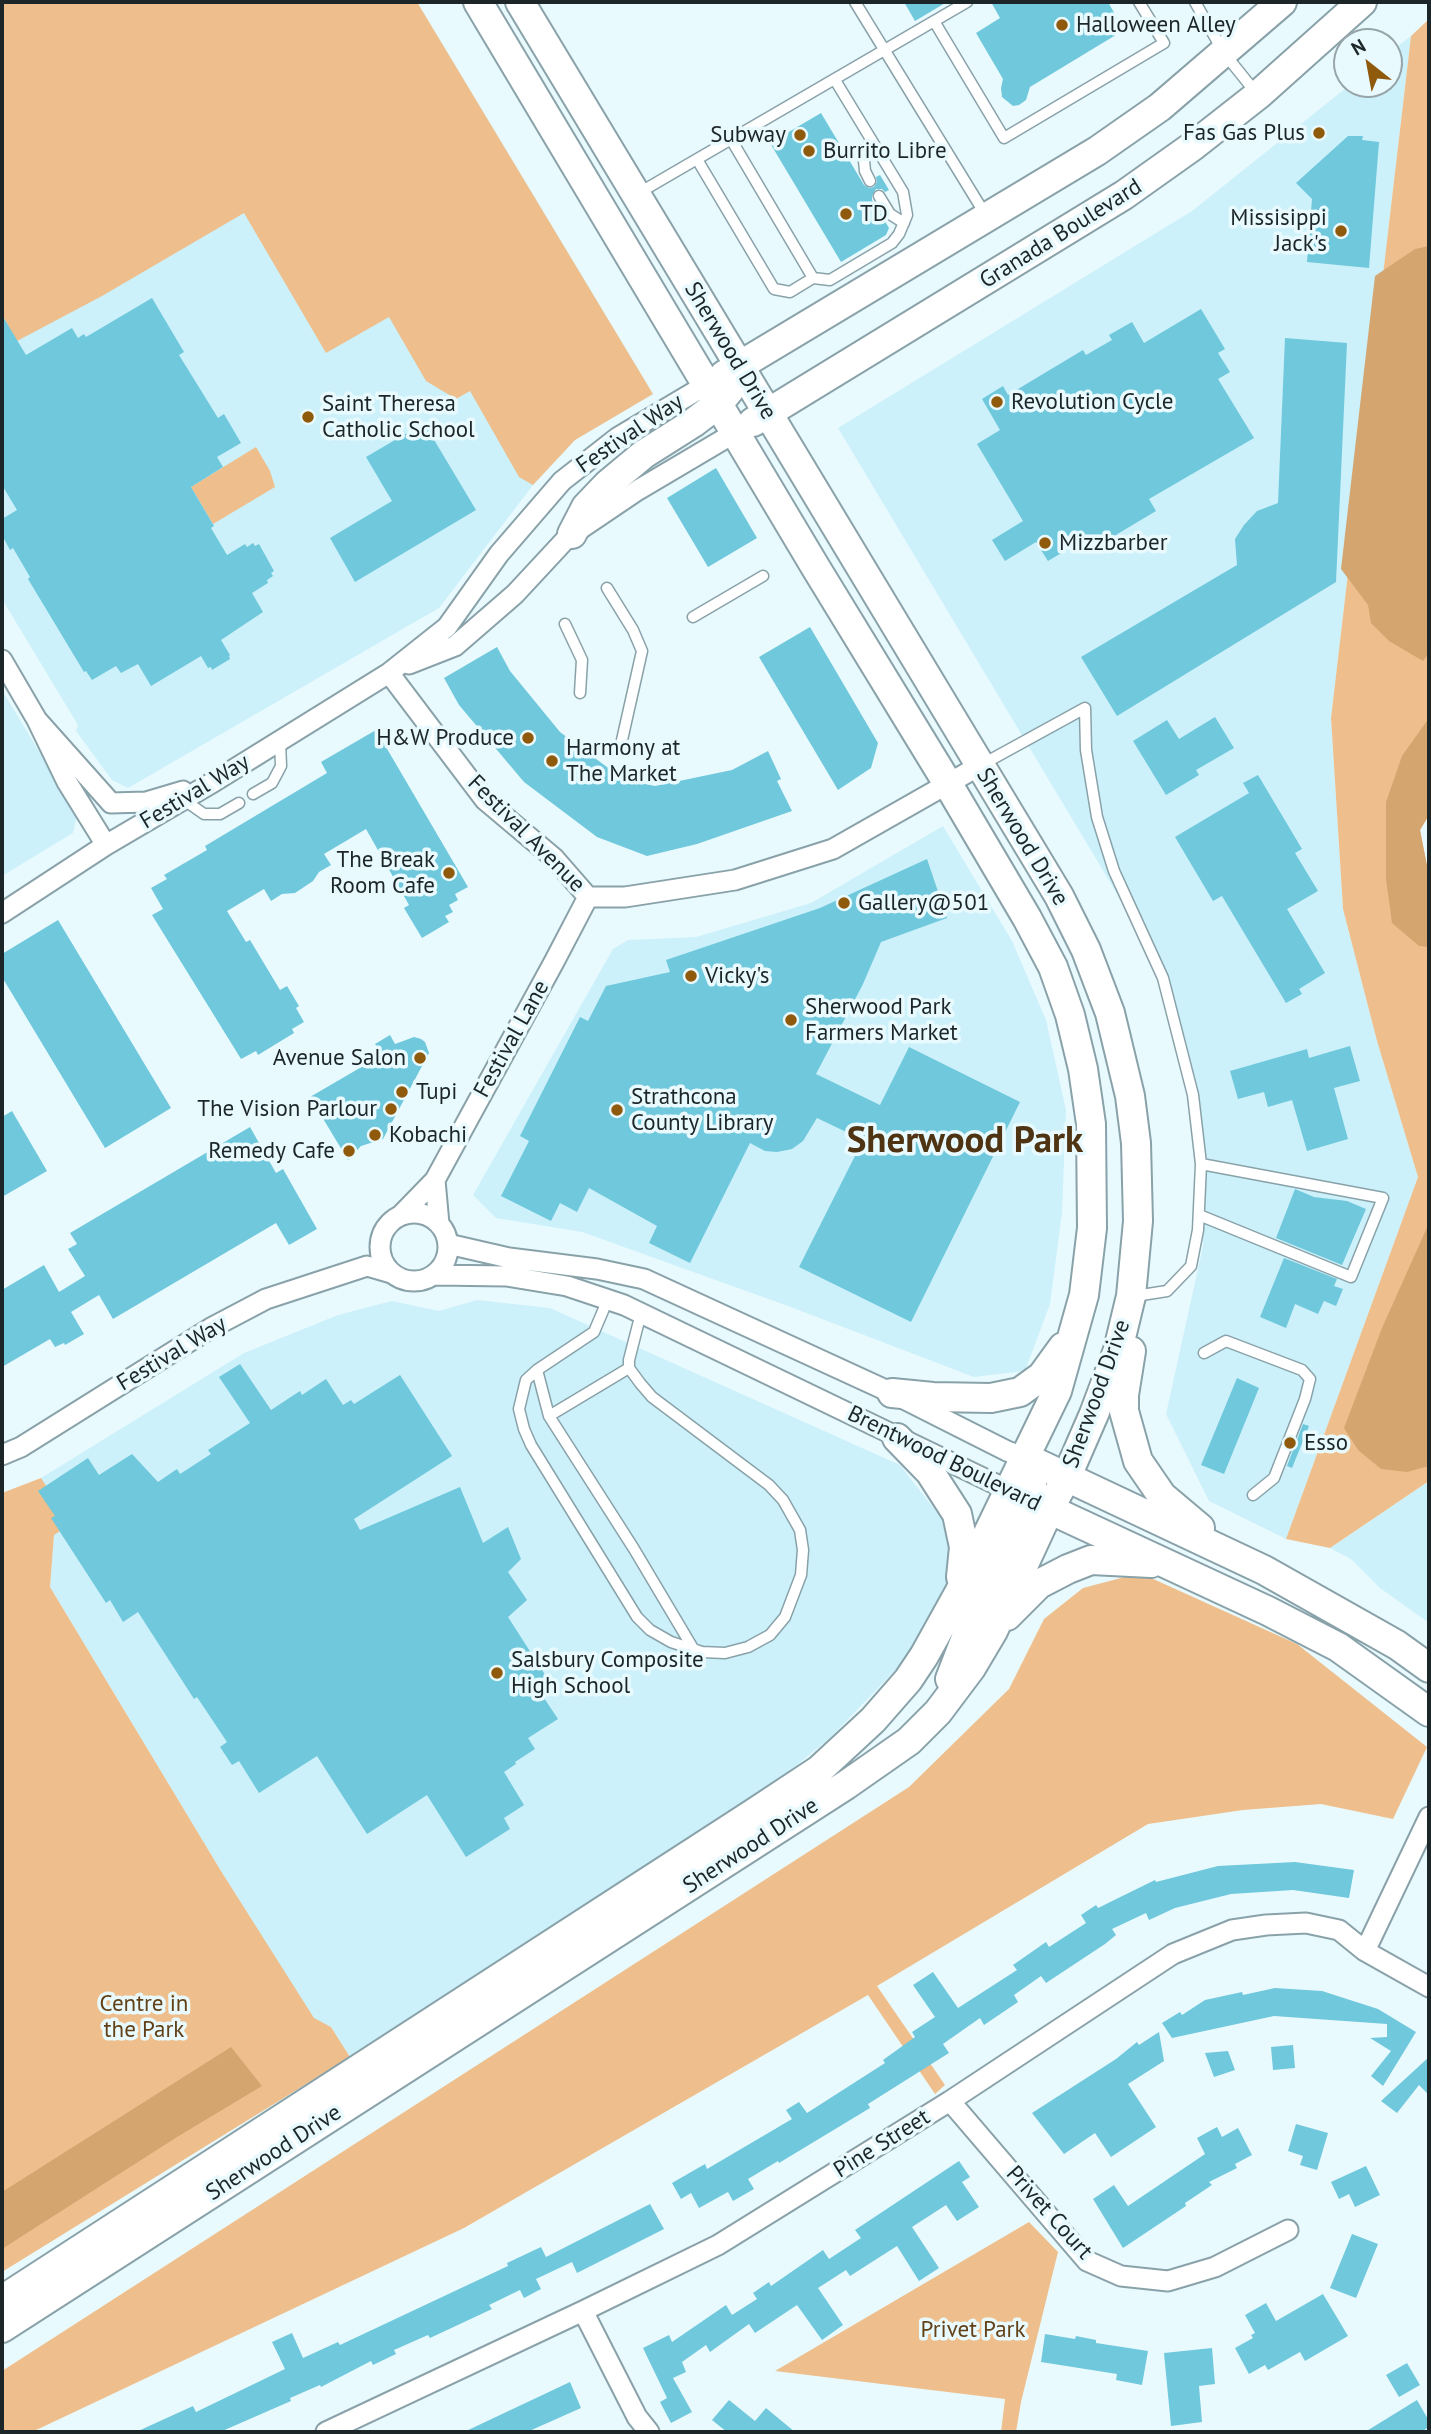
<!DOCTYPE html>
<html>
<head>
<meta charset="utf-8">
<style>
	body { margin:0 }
	#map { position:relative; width:1431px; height:2434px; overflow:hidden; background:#e9fafe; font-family:"PT Sans",sans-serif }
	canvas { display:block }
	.frame { position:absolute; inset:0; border:4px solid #1c2629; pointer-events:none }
	.north { position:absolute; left:1333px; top:28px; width:70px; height:70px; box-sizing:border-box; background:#e9fafe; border:2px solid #97a5a9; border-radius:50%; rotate:329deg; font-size:19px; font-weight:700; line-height:28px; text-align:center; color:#1c2629 }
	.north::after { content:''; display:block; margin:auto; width:24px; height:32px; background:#8f5a0c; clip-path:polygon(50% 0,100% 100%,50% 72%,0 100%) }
</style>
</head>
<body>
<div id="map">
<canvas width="1431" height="2434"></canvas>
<div class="frame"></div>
<div class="north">N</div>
</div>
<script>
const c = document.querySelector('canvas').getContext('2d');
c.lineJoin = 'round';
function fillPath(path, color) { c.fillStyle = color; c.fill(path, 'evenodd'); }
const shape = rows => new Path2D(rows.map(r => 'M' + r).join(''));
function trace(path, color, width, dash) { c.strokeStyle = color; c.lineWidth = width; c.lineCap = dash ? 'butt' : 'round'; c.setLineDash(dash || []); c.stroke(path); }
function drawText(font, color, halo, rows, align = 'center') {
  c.font = font + ' "PT Sans",sans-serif'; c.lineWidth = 7; c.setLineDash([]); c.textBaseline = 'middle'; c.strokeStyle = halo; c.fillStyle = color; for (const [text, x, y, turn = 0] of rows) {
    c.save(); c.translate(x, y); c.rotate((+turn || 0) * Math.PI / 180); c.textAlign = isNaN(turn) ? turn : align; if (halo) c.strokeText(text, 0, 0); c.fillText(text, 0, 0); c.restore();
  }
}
const built = shape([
	[2,2,417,2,653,394,575,440,533,485,439,608,128,788,112,780,76,731,78,725,2,599],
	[1411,36,1331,718,1343,909,1377,1041,1418,1177,1286,1539,1209,1501,1166,1414,1203,1246,1202,1121,1159,964,838,428,1192,211,1351,84,1389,84,1389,53],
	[2,690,74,809,76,819,73,833,2,876],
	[943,826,1012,941,1046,1020,1066,1110,1062,1213,1050,1304,1025,1371,974,1377,788,1306,582,1232,496,1218,473,1195,613,949,628,940,696,937,811,903],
	[477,1300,550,1308,900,1465,949,1528,953,1563,941,1602,904,1661,830,1738,781,1778,554,1927,350,2057,331,2027,314,2019,221,1871,50,1587,54,1535,41,1478,244,1353,338,1315,392,1301,439,1311],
	[1429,1481,1429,1623,1380,1588,1351,1559,1330,1548]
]);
const green = shape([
	[2,2,417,2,653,394,575,440,533,485,519,477,470,391,456,399,426,381,389,317,326,353,244,213,102,296,17,341,2,315],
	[1429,19,1429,815,1420,830,1429,876,1429,1481,1330,1548,1286,1539,1418,1177,1377,1041,1343,909,1331,718,1411,36],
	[256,447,270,471,275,487,213,524,191,487],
	[41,1478,71,1524,54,1535,50,1587,221,1871,314,2018,331,2027,350,2057,2,2272,2,1493],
	[1140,1573,1297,1644,1427,1747,1393,1819,1321,1804,1243,1810,1148,1824,877,1986,945,2085,935,2094,868,1995,464,2228,32,2432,2,2432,2,2371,909,1787,1009,1689,1044,1619,1083,1588],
	[1029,2222,1058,2252,1021,2402,1016,2432,1001,2432,1005,2399,775,2371]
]);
const forest = shape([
	[1429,246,1429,653,1423,661,1389,641,1371,623,1368,605,1341,569,1375,276,1415,249],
	[1429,718,1429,815,1420,830,1429,876,1429,947,1419,946,1392,923,1386,879,1386,802,1402,756],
	[1429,1223,1429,1466,1407,1472,1381,1469,1358,1450,1344,1428,1382,1328],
	[231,2047,262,2086,177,2137,2,2249,2,2192]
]);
const building = shape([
	[904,2,947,2,915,21],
	[991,2,1108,2,1124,30,1030,87,1026,100,1019,105,1013,106,1002,97,1001,88,1003,79,976,33,1000,18],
	[821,113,864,185,869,188,874,187,877,182,876,177,880,175,889,190,885,192,882,189,876,189,872,196,872,200,889,228,886,235,841,262,770,143],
	[1348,136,1363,136,1362,140,1379,142,1369,268,1307,262,1312,199,1296,183],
	[152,298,184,352,179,355,218,418,224,414,241,443,217,457,223,467,191,487,214,526,211,528,227,555,245,544,247,547,253,543,255,546,259,544,274,571,271,573,273,576,267,580,268,583,252,593,263,612,221,640,230,655,229,656,230,659,212,670,211,667,208,668,201,656,151,686,138,664,121,673,116,666,92,680,86,671,84,672,28,579,30,577,13,548,10,550,2,535,2,519,17,510,2,485,2,315,26,355,72,328,78,338,84,334,86,337],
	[1201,309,1225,349,1218,353,1230,372,1218,379,1254,438,1149,499,1156,511,1094,548,1088,537,1048,561,1036,542,1005,561,992,540,1023,521,977,444,1000,430,982,399,1003,386,1008,395,1083,350,1086,355,1112,340,1109,335,1132,322,1144,343],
	[1285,338,1347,343,1336,582,1117,716,1081,657,1237,565,1235,539,1244,525,1257,511,1278,503],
	[424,423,476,510,355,582,330,538,392,501,366,457],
	[716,468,757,538,708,567,667,498],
	[810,627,878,743,871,768,838,790,759,657],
	[497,647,510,671,560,732,623,779,655,786,732,770,768,751,781,779,777,781,792,811,697,844,647,856,597,837,524,782,459,705,444,678],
	[1215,717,1234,748,1196,770,1199,775,1166,795,1133,741,1167,720,1179,739],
	[376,730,468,887,455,894,458,900,449,905,453,912,445,916,449,922,422,938,404,908,409,905,366,829,324,854,331,865,319,872,313,881,295,893,282,894,271,901,264,889,227,911,246,942,250,940,280,990,287,986,299,1006,296,1008,304,1022,292,1029,294,1033,258,1055,256,1051,241,1059,152,915,163,909,151,888,167,879,164,875,207,850,205,846,327,773,321,762],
	[1258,775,1302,849,1295,853,1318,891,1287,909,1325,973,1299,989,1302,994,1286,1003,1222,896,1213,901,1175,837,1249,793,1243,783],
	[927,859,947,918,881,942,863,984,816,1074,880,1105,909,1047,1020,1102,911,1322,799,1267,863,1140,817,1118,803,1141,792,1149,777,1152,765,1151,750,1143,690,1263,649,1243,657,1226,589,1188,577,1212,560,1203,551,1221,501,1196,529,1141,520,1136,580,1017,588,1021,606,986,670,972,666,960,820,908],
	[58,920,171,1108,105,1148,2,977,2,954],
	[390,1035,395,1044,414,1037,421,1039,425,1042,429,1053,383,1139,361,1146,348,1160,310,1097,382,1055,375,1044],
	[1350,1046,1360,1081,1334,1088,1348,1139,1307,1151,1292,1100,1268,1107,1264,1092,1238,1099,1230,1071,1307,1049,1309,1058],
	[12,1111,47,1171,2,1197,2,1117],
	[250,1127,276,1173,283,1169,317,1229,289,1245,276,1223,113,1319,99,1295,71,1312,84,1334,65,1345,64,1343,55,1347,50,1339,2,1367,2,1290,44,1265,59,1292,85,1276,68,1249,77,1244,70,1233],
	[1295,1189,1314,1197,1347,1201,1366,1209,1342,1265,1276,1238],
	[1284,1258,1337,1279,1334,1286,1343,1289,1336,1306,1324,1301,1318,1314,1295,1304,1286,1328,1260,1317],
	[240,1364,271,1410,300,1391,302,1395,326,1379,343,1405,351,1400,354,1404,400,1375,452,1456,354,1519,360,1530,460,1487,483,1543,508,1527,521,1559,508,1572,527,1600,508,1617,549,1681,538,1689,558,1719,528,1738,535,1749,515,1762,516,1764,504,1772,524,1805,504,1818,510,1829,466,1857,427,1795,367,1834,317,1756,259,1793,239,1761,232,1765,220,1747,227,1742,197,1697,194,1699,138,1612,123,1622,110,1600,106,1603,51,1518,55,1516,38,1491,88,1458,99,1475,132,1454,158,1482,177,1469,180,1474,211,1454,208,1450,250,1423,219,1377],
	[1237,1378,1259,1388,1224,1474,1201,1465],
	[1303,1424,1309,1426,1292,1468,1287,1466],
	[1295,1862,1354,1870,1349,1898,1293,1890,1231,1894,1175,1908,1149,1920,1146,1913,1112,1929,1116,1935,1105,1944,1046,1983,1041,1976,1014,1995,1018,2002,984,2025,980,2018,943,2044,949,2053,868,2104,870,2108,779,2163,778,2161,748,2179,754,2189,733,2201,728,2192,699,2208,691,2193,681,2199,672,2183,705,2164,707,2169,792,2119,786,2110,799,2102,807,2113,885,2063,883,2060,915,2037,912,2032,935,2017,913,1985,933,1972,958,2008,1017,1970,1013,1965,1046,1942,1049,1947,1086,1923,1081,1915,1096,1905,1098,1908,1155,1880,1156,1882,1218,1866],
	[1275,1988,1322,1991,1378,2009,1416,2032,1383,2086,1371,2076,1391,2051,1370,2038,1387,2037,1387,2024,1274,2016,1172,2038,1162,2023,1180,2012,1182,2015,1205,2000,1242,1992,1243,1995],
	[1159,2032,1164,2061,1128,2084,1156,2127,1111,2157,1095,2133,1064,2154,1032,2113,1116,2059,1137,2042,1139,2045],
	[1293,2045,1295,2068,1273,2070,1271,2047],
	[1228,2051,1235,2070,1214,2077,1205,2053],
	[1429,2057,1429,2095,1419,2085,1397,2113,1381,2101],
	[1296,2124,1328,2133,1317,2170,1300,2165,1303,2156,1288,2151],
	[1217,2127,1222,2137,1238,2128,1252,2155,1235,2164,1237,2168,1209,2182,1212,2185,1185,2203,1186,2206,1123,2248,1093,2199,1114,2185,1128,2206,1205,2154,1197,2138],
	[959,2161,970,2177,962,2182,979,2207,957,2221,946,2205,912,2227,939,2268,919,2281,897,2246,850,2276,846,2270,818,2288,843,2325,822,2340,797,2305,755,2333,749,2324,710,2352,706,2345,682,2362,686,2372,673,2378,692,2412,671,2423,660,2402,667,2398,643,2348,669,2335,672,2342,726,2305,732,2315,757,2299,753,2293,769,2282,771,2286,823,2250,829,2259,861,2238,855,2230],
	[1366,2166,1380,2195,1355,2207,1349,2194,1339,2199,1331,2182],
	[650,2204,664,2229,577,2273,572,2262,536,2279,541,2289,524,2298,520,2290,489,2305,492,2309,430,2338,428,2335,394,2350,396,2354,373,2365,371,2361,321,2387,320,2385,290,2398,291,2401,220,2432,136,2432,193,2406,196,2412,285,2369,272,2342,292,2333,303,2358,338,2342,340,2345,508,2266,507,2263,541,2247,546,2257],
	[1352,2234,1378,2244,1356,2298,1330,2288],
	[1323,2294,1348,2336,1305,2361,1300,2352,1268,2370,1265,2365,1249,2374,1235,2348,1253,2338,1251,2335,1255,2333,1245,2315,1266,2303,1276,2321],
	[1045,2334,1075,2339,1076,2336,1096,2340,1096,2343,1148,2351,1142,2385,1116,2380,1117,2374,1041,2362],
	[1212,2348,1215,2384,1199,2386,1202,2422,1171,2426,1164,2353],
	[1407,2363,1420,2385,1399,2397,1386,2375],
	[570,2382,581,2408,527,2432,464,2432],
	[729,2400,755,2421,766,2408,795,2432,727,2432,712,2420],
	[1417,2400,1429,2421,1429,2427,1421,2432,1365,2432]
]);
const service = shape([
	[855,2,985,214],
	[1195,2,1224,53,1257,94],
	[934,21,1004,138,1164,43,1139,2],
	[732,141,813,278,830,280,892,243,899,234,907,215,903,192,835,80],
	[698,161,774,289,790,292,813,278],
	[870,181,865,171,864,161,871,139],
	[637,194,967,2],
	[879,196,890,214,904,223],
	[607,588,633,630,642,651,622,740],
	[693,617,763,576],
	[565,624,582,660,580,693],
	[983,764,1085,708,1086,750,1097,817,1114,871,1163,978,1193,1095,1201,1164,1198,1230,1191,1266,1167,1291,1135,1296],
	[253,794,272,783,281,766,280,741],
	[184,800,204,814,220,814,239,803],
	[1199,1215,1351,1277,1383,1198,1201,1164],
	[608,1299,594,1332,537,1370,526,1380,519,1409,524,1429,531,1445,637,1617,650,1630,671,1642,702,1652,725,1653,748,1647,770,1635,785,1617,801,1575,803,1550,800,1530,783,1500,769,1485,652,1397,640,1383,629,1368,629,1360,641,1313],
	[1204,1353,1226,1341,1302,1370,1310,1379,1305,1399,1274,1478,1253,1495],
	[537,1370,549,1416,634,1549,694,1650],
	[549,1416,629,1368]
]);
const minor = shape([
	[2,660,37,720,67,782,106,845],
	[409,664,455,646,515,594,567,538,638,490,736,432],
	[389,673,485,800,554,858,588,897,625,897,735,880,833,849,979,766],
	[37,720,111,803,146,802,183,791],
	[2,913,106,845,215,781,389,673,447,627,499,554,562,481,617,438,706,385],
	[435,1180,439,1224],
	'380 1247a34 34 0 1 1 68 0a34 34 0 1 1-68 0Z',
	[400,1216,435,1180,554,962,588,897],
	[448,1244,509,1258,597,1269,644,1279,892,1393,1007,1451,1026,1458],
	[435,1275,506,1276,567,1286,624,1305,1010,1491],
	[2,1455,21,1447,211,1328,266,1299,367,1266,391,1273],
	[1365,1951,1429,1817],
	[950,2101,1087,2261,1121,2276,1168,2281,1215,2267,1288,2230],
	[583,2311,637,2417,649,2432],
	[326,2432,583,2311,718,2245,950,2101,1173,1954,1200,1943,1232,1930,1266,1925,1306,1923,1339,1930,1365,1951,1429,1987]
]);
const secondary = shape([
	[724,375,1097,151,1160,107,1282,2],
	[753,422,1124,195,1193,146,1258,95,1362,2],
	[572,534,586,507,608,484,644,454,693,423,718,404,729,391],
	[1131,1351,1124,1395,1124,1411,1138,1461,1162,1496,1200,1528],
	[892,1393,933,1397,991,1398,1020,1392,1042,1376,1063,1347],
	[897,1438,930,1472,957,1514,964,1547,961,1577],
	[1026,1458,1264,1570,1397,1645,1429,1668],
	[1010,1491,1268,1611,1338,1647,1429,1712],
	[1007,1616,1039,1584,1068,1569,1091,1560,1151,1563],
	[950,1679,972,1622,1021,1518,1032,1484],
	[2,2300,754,1813,819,1770,873,1720,908,1680,924,1656,959,1593,1057,1391,1084,1295,1092,1228,1091,1124,1083,1069,1070,1015,1053,967,1027,918,948,784,816,568,478,2],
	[2,2328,846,1785,909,1741,938,1712,971,1668,993,1631,1049,1510,1067,1476,1094,1414,1118,1350,1131,1296,1138,1221,1136,1143,1130,1096,1110,1013,1086,950,1059,896,520,2]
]);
const markers = [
	[1062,25,7,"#8f5a0c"],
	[1319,133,7,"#8f5a0c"],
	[800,135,7,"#8f5a0c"],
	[809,151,7,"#8f5a0c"],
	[846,214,7,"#8f5a0c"],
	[1341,231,7,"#8f5a0c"],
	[997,402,7,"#8f5a0c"],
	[308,417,7,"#8f5a0c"],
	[1045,543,7,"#8f5a0c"],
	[528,738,7,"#8f5a0c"],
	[552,761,7,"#8f5a0c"],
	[449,873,7,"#8f5a0c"],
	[844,903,7,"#8f5a0c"],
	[691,976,7,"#8f5a0c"],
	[791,1020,7,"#8f5a0c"],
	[420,1058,7,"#8f5a0c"],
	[402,1092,7,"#8f5a0c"],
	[391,1109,7,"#8f5a0c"],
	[617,1110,7,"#8f5a0c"],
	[375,1135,7,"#8f5a0c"],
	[349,1151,7,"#8f5a0c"],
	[1290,1443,7,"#8f5a0c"],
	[497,1673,7,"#8f5a0c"]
];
const poiNames = [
	["Halloween Alley",1076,25],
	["Fas Gas Plus",1305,133,"right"],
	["Subway",786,135,"right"],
	["Burrito Libre",823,151],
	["TD",860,214],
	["Missisippi",1327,218,"right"],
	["Jack's",1327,244,"right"],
	["Revolution Cycle",1011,402],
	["Saint Theresa",322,404],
	["Catholic School",322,430],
	["Mizzbarber",1059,543],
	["H&W Produce",514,738,"right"],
	["Harmony at",566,748],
	["The Market",566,774],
	["The Break",435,860,"right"],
	["Room Cafe",435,886,"right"],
	["Gallery@501",858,903],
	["Vicky's",705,976],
	["Sherwood Park",805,1007],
	["Farmers Market",805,1033],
	["Avenue Salon",406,1058,"right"],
	["Tupi",416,1092],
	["Strathcona",631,1097],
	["County Library",631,1123],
	["The Vision Parlour",377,1109,"right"],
	["Kobachi",389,1135],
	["Remedy Cafe",335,1151,"right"],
	["Esso",1304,1443],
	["Salsbury Composite",511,1660],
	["High School",511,1686]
];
const streetNames = [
	["Granada Boulevard",1061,234,-32],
	["Sherwood Drive",730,351,59],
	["Festival Way",630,434,-34],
	["Festival Way",195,792,-31],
	["Festival Avenue",526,834,45],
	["Sherwood Drive",1022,837,59],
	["Festival Lane",512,1039,-61],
	["Festival Way",172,1354,-31],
	["Sherwood Drive",1097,1394,-70],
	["Brentwood Boulevard",944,1459,26],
	["Sherwood Drive",751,1846,-33],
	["Pine Street",882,2144,-32],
	["Sherwood Drive",274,2153,-33],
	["Privet Court",1049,2213,48]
];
const parkNames = [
	["Centre in",144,2004],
	["the Park",144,2030],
	["Privet Park",973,2330]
];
const townNames = [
	["Sherwood Park",965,1141]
];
fillPath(built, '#ccf1fa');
fillPath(green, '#eebf8c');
fillPath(forest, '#d5a570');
fillPath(building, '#6fc8dc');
trace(service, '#89a2a9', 13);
trace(minor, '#89a2a9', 23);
trace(secondary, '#89a2a9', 32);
trace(service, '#fff', 10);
trace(minor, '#fff', 19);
trace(secondary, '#fff', 28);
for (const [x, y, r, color] of markers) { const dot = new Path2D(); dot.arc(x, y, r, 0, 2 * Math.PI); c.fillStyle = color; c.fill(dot); trace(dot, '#e9fafe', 2.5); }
drawText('23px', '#1c2629', '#e9fafe', poiNames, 'left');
drawText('23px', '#1c2629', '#e9fafe', streetNames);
drawText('23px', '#624118', '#e9fafe', parkNames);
drawText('bold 37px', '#4f3414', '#e9fafe', townNames);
</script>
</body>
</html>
